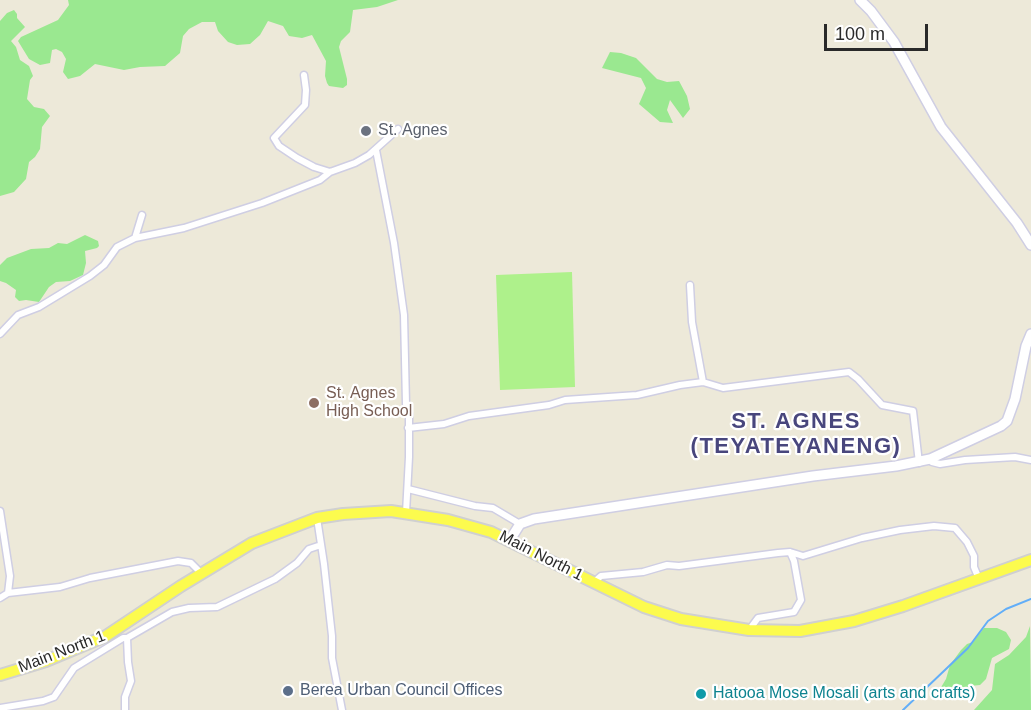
<!DOCTYPE html>
<html>
<head>
<meta charset="utf-8">
<style>
	body { margin:0 }
	#map { position:relative; width:1031px; height:710px; overflow:hidden; background:#ede9d9; font-family:Helvetica,sans-serif }
	canvas { display:block }
	.scale { position:absolute; left:824px; top:24px; width:104px; height:27px; box-sizing:border-box; border:3px solid #292929; border-top:0; padding-left:8px; font-size:18px; line-height:21px; white-space:nowrap; color:#292929; -webkit-text-stroke:4px #fff; paint-order:stroke }
</style>
</head>
<body>
<div id="map">
<canvas width="1031" height="710"></canvas>
<div class="scale">100 m</div>
</div>
<script>
const c = document.querySelector('canvas').getContext('2d');
c.lineJoin = 'round';
function fillPath(path, color) { c.fillStyle = color; c.fill(path, 'evenodd'); }
const shape = rows => new Path2D(rows.map(r => 'M' + r).join(''));
function trace(path, color, width, dash) { c.strokeStyle = color; c.lineWidth = width; c.lineCap = dash ? 'butt' : 'round'; c.setLineDash(dash || []); c.stroke(path); }
function drawText(font, color, halo, rows, align = 'center') {
  c.font = font + ' Helvetica,sans-serif'; c.lineWidth = 4.5; c.setLineDash([]); c.textBaseline = 'middle'; c.strokeStyle = halo; c.fillStyle = color; for (const [text, x, y, turn = 0] of rows) {
    c.save(); c.translate(x, y); c.rotate((+turn || 0) * Math.PI / 180); c.textAlign = isNaN(turn) ? turn : align; if (halo) c.strokeText(text, 0, 0); c.fillText(text, 0, 0); c.restore();
  }
}
const green = shape([
	[68,0,398,0,377,7,353,10,350,32,341,41,339,47,347,79,347,85,343,88,329,86,327,83,325,76,326,61,312,35,302,38,289,36,283,26,268,21,260,35,250,44,237,45,228,42,218,31,215,22,202,22,189,29,183,36,180,53,165,66,140,67,124,70,95,64,80,76,68,79,63,72,66,59,62,52,56,49,52,50,50,63,40,65,29,59,18,41,21,37,58,20,69,5],
	[14,10,17,14,17,18,25,27,11,41,16,47,20,60,29,66,33,76,30,80,27,99,34,107,44,109,50,116,42,127,40,149,35,157,29,162,26,179,14,192,0,196,0,21,7,13],
	[610,52,621,53,636,58,657,79,667,82,679,81,687,96,690,109,683,118,670,100,667,110,673,123,660,122,639,104,646,88,641,78,602,68],
	[85,235,98,241,99,246,97,248,85,251,86,263,83,275,70,281,56,282,49,287,39,302,26,300,19,301,15,297,16,290,6,283,0,281,0,265,7,258,31,249,49,248,58,243,67,244],
	[1030,626,1031,710,974,710,992,690,995,664,1009,655,1026,637],
	[984,628,997,628,1006,632,1011,640,1009,649,992,658,986,679,980,685,970,686,958,696,949,699,942,697,940,689,946,679,950,665,961,650,967,644,973,642]
]);
const pitch = shape([
	[572,272,575,387,500,390,496,275]
]);
const stream = shape([
	[903,710,968,648,988,621,1006,609,1031,599]
]);
const street = shape([
	[304,75,306,90,305,105,274,138,279,146,297,158,314,167,330,172,355,163,369,155,398,129],
	[376,150,394,243,404,315,406,404,409,414,409,457,406,513],
	[135,238,184,228,262,203,320,180,330,172],
	[0,334,18,315,39,307,90,276,104,265,117,247,135,238,142,215],
	[703,382,723,388,849,372,858,379,882,405,913,411,919,463],
	[408,428,444,424,469,416,549,405,565,400,637,395,680,385,703,382,692,322,690,285],
	[930,459,932,462,940,464,965,460,1015,457,1031,460],
	[408,489,475,506,493,508,520,524],
	[0,511,10,576,8,593],
	[317,518,324,564,332,636,332,658,342,710],
	[593,583,601,576,643,572,667,565,679,566,778,553,790,552,803,556,862,538,900,530,934,526,955,528,967,542,974,556,974,567,979,579],
	[0,598,8,593,60,587,90,578,178,561,191,563,201,573],
	[749,630,758,618,794,612,801,600,794,561,790,552],
	[0,708,43,701,54,697,74,668,123,638,127,638,172,612,189,608,217,607,275,579,297,563,309,549,321,545],
	[125,710,125,697,131,681,128,662,127,638]
]);
const secondary = shape([
	[860,0,871,11,894,42,941,127,1017,223,1031,245],
	[510,540,520,524,534,519,813,476,896,466,930,459,1001,426,1007,421,1015,399,1026,346,1031,334]
]);
const primary = shape([
	[0,675,46,661,106,636,181,586,252,543,317,518,343,514,391,511,448,520,491,532,644,607,681,619,749,630,800,631,854,621,903,606,1031,560]
]);
const markers = [
	[366,131,6,"#6b7280"],
	[314,403,6,"#8d6e63"],
	[288,691,6,"#5c6f8a"],
	[701,694,6,"#0f9aa8"]
];
const worshipNames = [
	["St. Agnes",378,131]
];
const educationNames = [
	["St. Agnes",326,394],
	["High School",326,412]
];
const streetNames = [
	["Main North 1",541,556,27],
	["Main North 1",62,652,-21]
];
const serviceNames = [
	["Berea Urban Council Offices",300,691]
];
const cultureNames = [
	["Hatooa Mose Mosali (arts and crafts)",713,694]
];
const districtNames = [
	["ST. AGNES",796,422],
	["(TEYATEYANENG)",796,447]
];
fillPath(green, '#9ae890');
fillPath(pitch, '#aef18b');
trace(stream, '#62aef8', 2);
trace(street, '#cfcee3', 9);
trace(secondary, '#cfcee3', 12);
trace(primary, '#d0d0d0', 14);
trace(street, '#fff', 6);
trace(secondary, '#fff', 9);
trace(primary, '#fcfb4e', 10);
for (const [x, y, r, color] of markers) { const dot = new Path2D(); dot.arc(x, y, r, 0, 2 * Math.PI); c.fillStyle = color; c.fill(dot); trace(dot, '#fff', 2); }
drawText('16px', '#5b616d', '#fff', worshipNames, 'left');
drawText('16px', '#785e54', '#fff', educationNames, 'left');
drawText('16px', '#292929', '#fff', streetNames);
drawText('16px', '#4e5e75', '#fff', serviceNames, 'left');
drawText('16px', '#0d838f', '#fff', cultureNames, 'left');
c.letterSpacing = '1.5px';
drawText('bold 22px', '#48467d', '#fff', districtNames);
c.letterSpacing = '0px';
</script>
</body>
</html>
